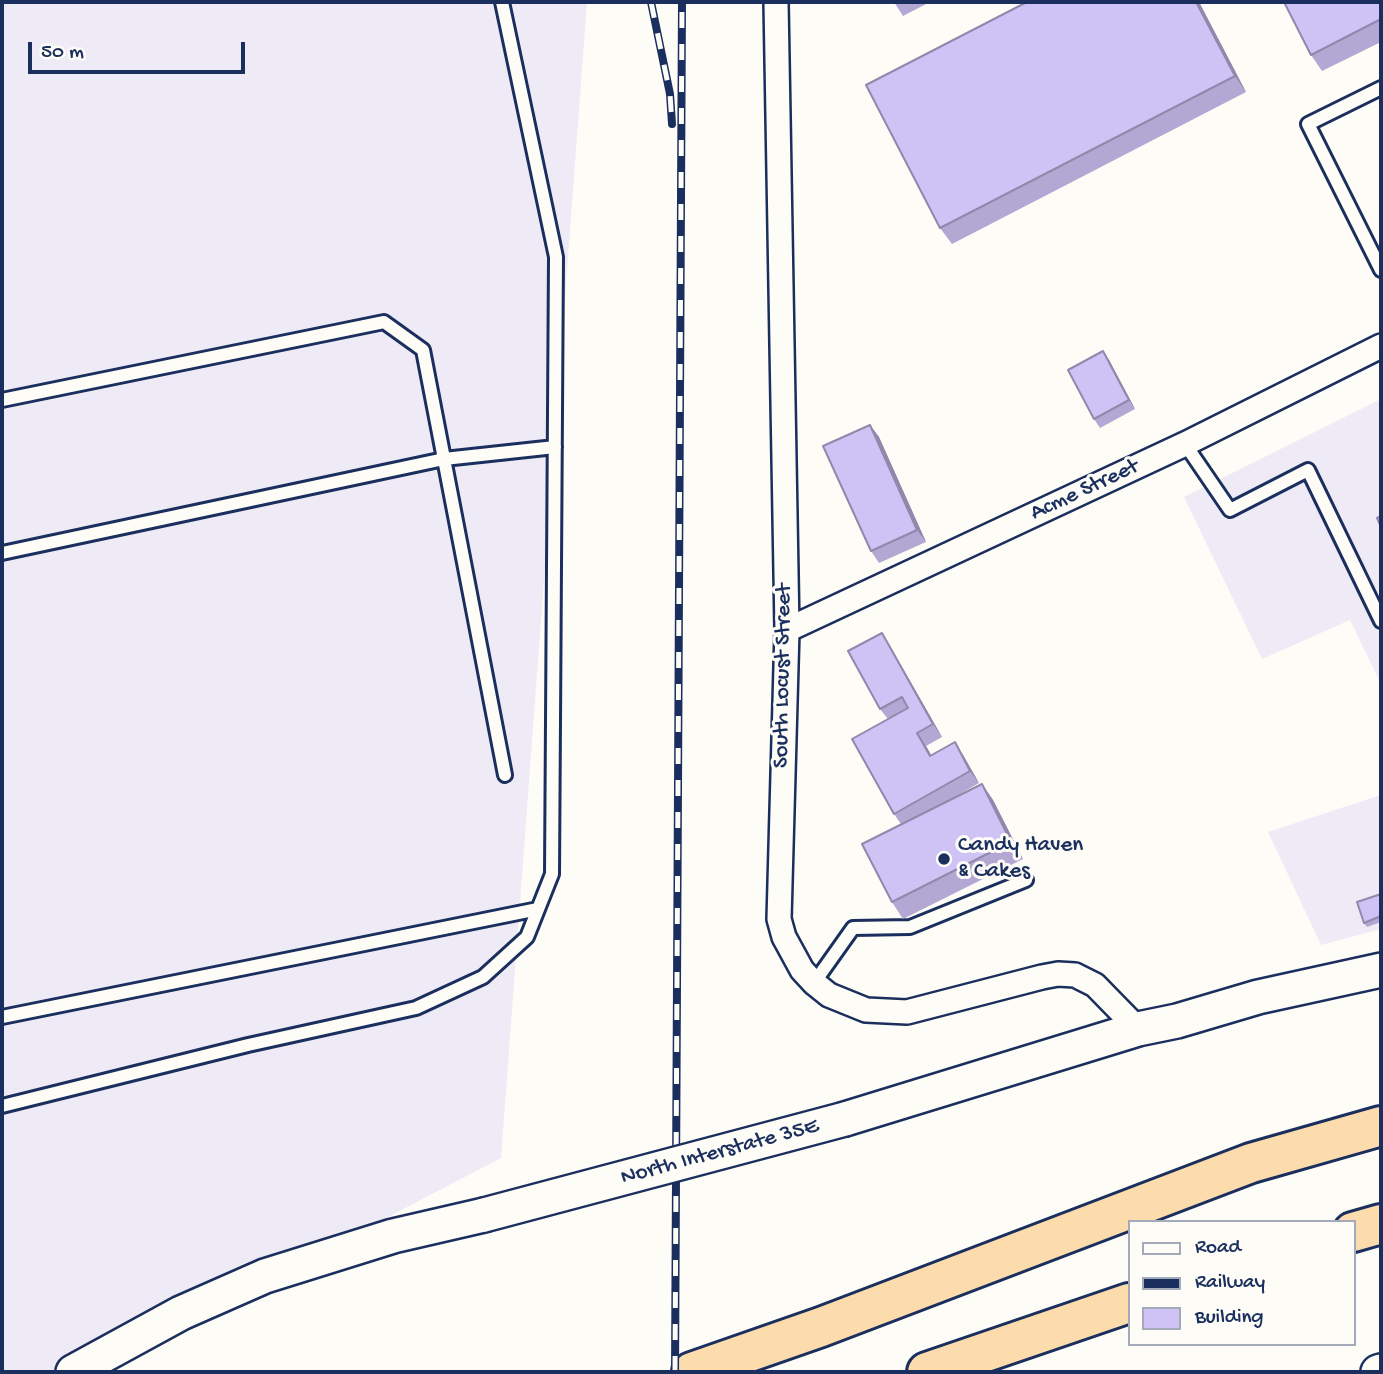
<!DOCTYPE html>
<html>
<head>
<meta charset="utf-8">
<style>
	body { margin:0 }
	#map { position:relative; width:1383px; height:1374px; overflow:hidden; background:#fdfcf7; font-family:"Gochi Hand",sans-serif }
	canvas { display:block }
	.frame { position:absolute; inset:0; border:4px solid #1b2f5e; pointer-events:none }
	.legend { position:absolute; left:1128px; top:1220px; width:228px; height:126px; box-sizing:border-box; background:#fdfcf7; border:2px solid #a3aaba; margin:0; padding:9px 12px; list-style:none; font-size:21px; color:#1b2f5e }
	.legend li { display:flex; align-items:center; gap:14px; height:35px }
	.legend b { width:35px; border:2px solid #a3aaba }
	.scale { position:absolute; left:28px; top:42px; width:217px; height:32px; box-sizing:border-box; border:4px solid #1b2f5e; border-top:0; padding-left:9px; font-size:21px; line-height:24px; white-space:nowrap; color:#1b2f5e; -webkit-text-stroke:5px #fdfcf7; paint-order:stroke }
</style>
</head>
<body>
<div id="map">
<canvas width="1383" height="1374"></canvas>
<div class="frame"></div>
<ul class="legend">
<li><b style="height:9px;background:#fdfcf7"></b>Road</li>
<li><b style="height:9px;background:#1b2f5e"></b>Railway</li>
<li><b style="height:19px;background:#cfc3f5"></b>Building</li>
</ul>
<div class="scale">50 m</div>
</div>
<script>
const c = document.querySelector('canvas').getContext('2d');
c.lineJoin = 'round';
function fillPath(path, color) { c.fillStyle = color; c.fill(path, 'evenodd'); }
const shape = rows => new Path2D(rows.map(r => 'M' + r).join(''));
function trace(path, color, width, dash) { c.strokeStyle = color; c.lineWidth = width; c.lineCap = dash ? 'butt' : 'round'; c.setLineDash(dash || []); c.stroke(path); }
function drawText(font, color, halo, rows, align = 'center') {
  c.font = font + ' "Gochi Hand",sans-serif'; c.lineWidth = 6; c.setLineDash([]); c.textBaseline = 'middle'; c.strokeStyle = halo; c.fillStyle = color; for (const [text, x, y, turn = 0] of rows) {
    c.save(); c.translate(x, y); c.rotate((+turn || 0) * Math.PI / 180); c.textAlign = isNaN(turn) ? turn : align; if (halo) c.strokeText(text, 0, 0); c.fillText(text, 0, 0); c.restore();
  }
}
const built = shape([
	[2,2,587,2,501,1158,91,1372,2,1372],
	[1381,399,1381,684,1350,620,1262,659,1184,497],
	[1381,795,1381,929,1321,945,1268,832]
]);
const service = shape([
	[1381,88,1308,124,1381,270],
	[2,400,384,322,423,350,505,775],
	[1185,444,1230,510,1308,470,1381,621],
	[2,553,444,459,555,447],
	[814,983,853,928,910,927,1026,880],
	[2,1017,538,909],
	[2,1106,248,1045,416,1008,483,977,527,937,552,874,556,257,502,2]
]);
const minor = shape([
	[776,2,787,630,779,919,784,937,802,970,814,983,829,995,866,1010,907,1012,1042,977,1058,974,1075,975,1095,985,1138,1029],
	[787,630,1185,444,1381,346]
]);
const secondary = shape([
	[845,1119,1138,1029,1177,1021,1258,997,1381,970],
	[73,1372,181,1313,265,1276,393,1236,484,1215],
	[1378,1372,1381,1371]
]);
const motorway = shape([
	[1353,1232,1381,1224],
	[692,1372,821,1327,1251,1163,1381,1126],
	[927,1372,1129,1303]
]);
const rail = shape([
	[651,2,670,94,672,124],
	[675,1372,682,2]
]);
const secondaryBridge = shape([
	[484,1215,845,1119]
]);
const wall = shape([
	[894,2,930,2,903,16],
	[1199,2,1246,92,952,244,940,228],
	[1381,2,1381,42,1322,71,1311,55],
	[1109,360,1135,409,1100,428,1094,419],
	[870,425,879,437,926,542,879,563,871,551],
	[882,633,890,646,942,737,926,746,931,755,963,755,979,783,948,801,982,784,993,800,1023,859,903,919,892,902,901,824,894,814,888,719,880,709],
	[1381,894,1381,922,1367,927,1364,923]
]);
const shadedWall = shape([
	[1196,2,1199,2,1246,92,1235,76],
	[1103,351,1109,360,1135,409,1129,400],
	[870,425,879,437,926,542,917,530],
	[882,633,890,646,942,737,933,724],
	[917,733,926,746,939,769,930,756],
	[955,742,963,755,979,783,970,771],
	[982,784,993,800,1023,859,1011,842]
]);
const building = shape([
	[1027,2,1196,2,1235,76,940,228,866,85,1027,2],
	[1284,2,1381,2,1381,19,1311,55,1284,2],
	[1103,351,1129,400,1094,419,1068,370,1103,351],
	[870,425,917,530,871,551,823,446,870,425],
	[1381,516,1381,527,1377,518,1381,516],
	[882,633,933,724,917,733,930,756,955,742,970,771,894,814,852,739,908,708,902,697,880,709,848,651,882,633],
	[982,784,1011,842,892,902,862,844,982,784],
	[1381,894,1381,916,1364,923,1357,902,1381,894]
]);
const markers = [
	[944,859,7,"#1b2f5e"]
];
const streetNames = [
	["Acme Street",1085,491,-25],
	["South Locust Street",784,676,-89],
	["North Interstate 35E",720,1153,-15]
];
const poiNames = [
	["Candy Haven",958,846],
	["& Cakes",958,872]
];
fillPath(built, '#efebf6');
trace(service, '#1b2f5e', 18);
trace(minor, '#1b2f5e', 28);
trace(secondary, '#1b2f5e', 38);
trace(motorway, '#1b2f5e', 44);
trace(service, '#fdfcf7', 12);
trace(minor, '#fdfcf7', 23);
trace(secondary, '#fdfcf7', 33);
trace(motorway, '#fcdcac', 38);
trace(rail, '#1b2f5e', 8);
trace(rail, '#fdfcf7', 5, [16]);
trace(secondaryBridge, '#1b2f5e', 38, []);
trace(secondaryBridge, '#fdfcf7', 33);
fillPath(wall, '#b2a8d3');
fillPath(shadedWall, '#9188ac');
fillPath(building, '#cfc3f5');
trace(building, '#9188ac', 2);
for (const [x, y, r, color] of markers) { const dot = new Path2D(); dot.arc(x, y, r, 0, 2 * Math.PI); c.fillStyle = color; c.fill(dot); trace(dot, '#fdfcf7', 2.5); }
drawText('23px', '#1b2f5e', '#fdfcf7', streetNames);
drawText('23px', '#1b2f5e', '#fdfcf7', poiNames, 'left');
</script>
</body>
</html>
